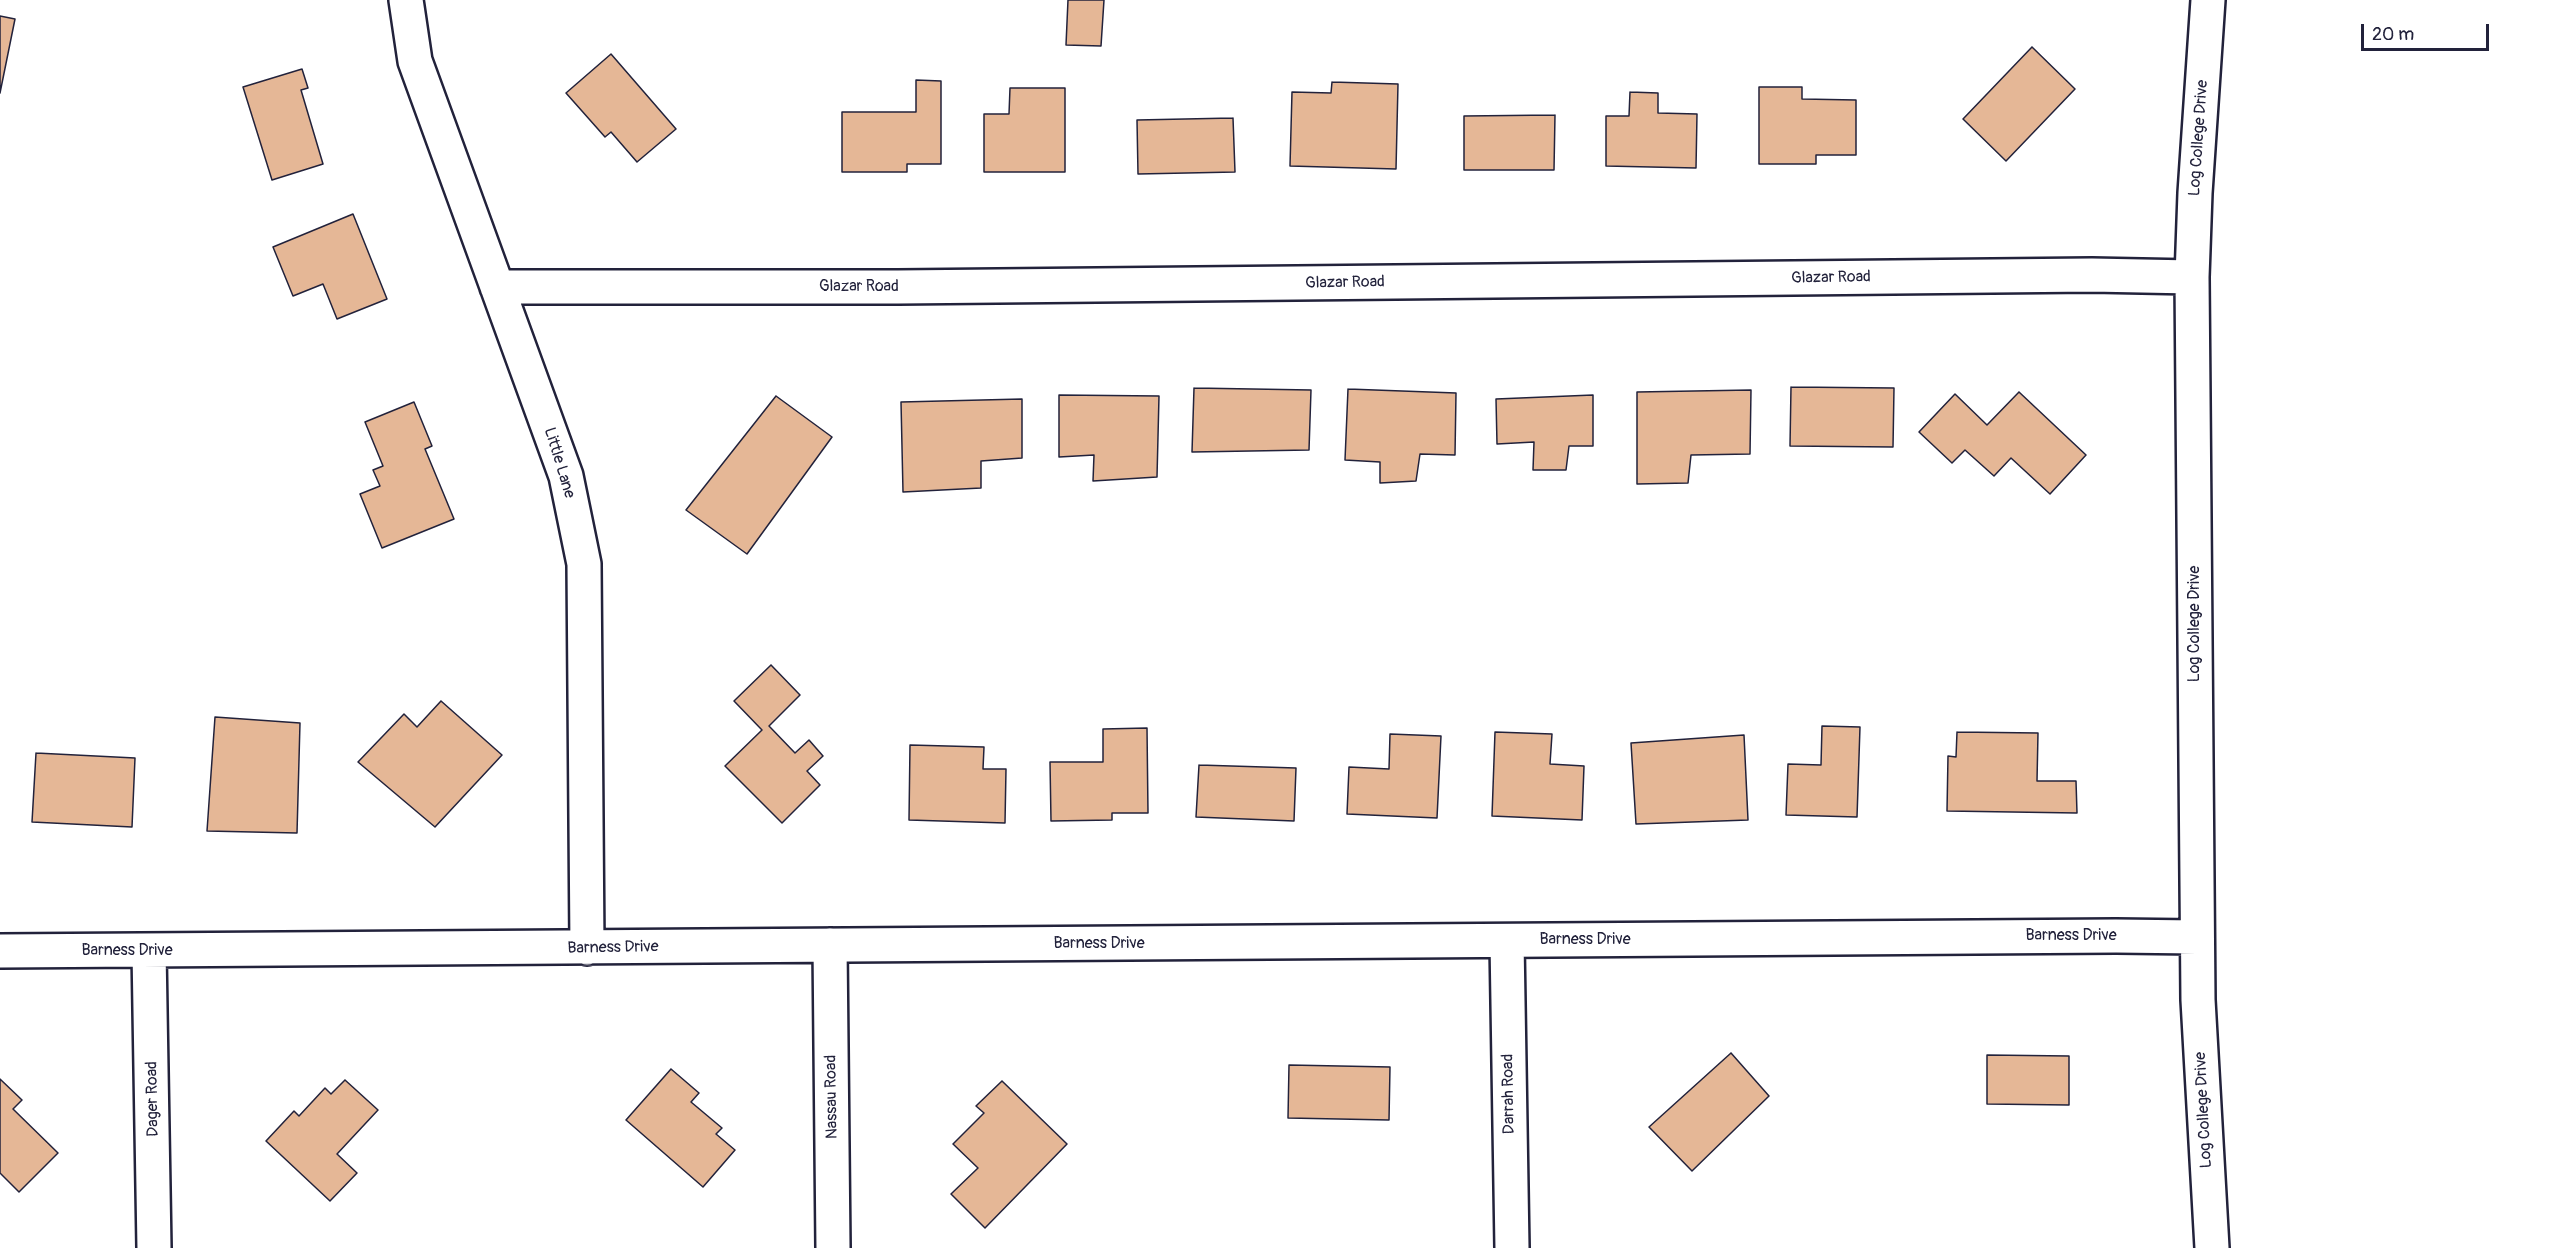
<!DOCTYPE html>
<html>
<head>
<meta charset="utf-8">
<style>
	body { margin:0 }
	#map { position:relative; width:2568px; height:1248px; overflow:hidden; background:#fff; font-family:Pangolin,sans-serif }
	canvas { display:block }
	.scale { position:absolute; left:2361px; top:24px; width:128px; height:27px; box-sizing:border-box; border:3px solid #22223b; border-top:0; padding-left:8px; font-size:18px; line-height:21px; white-space:nowrap; color:#22223b; -webkit-text-stroke:4px #fff; paint-order:stroke }
</style>
</head>
<body>
<div id="map">
<canvas width="2568" height="1248"></canvas>
<div class="scale">20 m</div>
</div>
<script>
const c = document.querySelector('canvas').getContext('2d');
c.lineJoin = 'round';
function fillPath(path, color) { c.fillStyle = color; c.fill(path, 'evenodd'); }
const shape = rows => new Path2D(rows.map(r => 'M' + r).join(''));
function trace(path, color, width, dash) { c.strokeStyle = color; c.lineWidth = width; c.lineCap = dash ? 'butt' : 'round'; c.setLineDash(dash || []); c.stroke(path); }
function drawText(font, color, halo, rows, align = 'center') {
  c.font = font + ' Pangolin,sans-serif'; c.lineWidth = 6; c.setLineDash([]); c.textBaseline = 'middle'; c.strokeStyle = halo; c.fillStyle = color; for (const [text, x, y, turn = 0] of rows) {
    c.save(); c.translate(x, y); c.rotate((+turn || 0) * Math.PI / 180); c.textAlign = isNaN(turn) ? turn : align; if (halo) c.strokeText(text, 0, 0); c.fillText(text, 0, 0); c.restore();
  }
}
const building = shape([
	[1068,0,1104,0,1101,46,1066,45,1068,0],
	[0,16,15,19,0,93,0,16],
	[2032,47,2075,89,2006,161,1963,119,2032,47],
	[611,54,676,129,637,162,611,132,605,137,566,93,611,54],
	[302,69,308,88,301,90,323,164,272,180,243,87,302,69],
	[916,80,941,81,941,164,907,164,907,172,842,172,842,112,916,112,916,80],
	[1332,82,1398,84,1396,169,1290,166,1292,92,1331,93,1332,82],
	[1759,87,1802,87,1802,99,1856,100,1856,155,1816,155,1816,164,1759,164,1759,87],
	[1010,88,1065,88,1065,172,984,172,984,114,1009,114,1010,88],
	[1630,92,1658,93,1658,113,1697,114,1696,168,1606,166,1606,116,1629,116,1630,92],
	[1555,115,1554,170,1464,170,1464,116,1555,115],
	[1233,118,1235,172,1138,174,1137,120,1233,118],
	[353,214,387,299,337,319,323,284,293,296,273,247,353,214],
	[1791,387,1894,388,1893,447,1790,446,1791,387],
	[1194,388,1311,390,1309,450,1192,452,1194,388],
	[1348,389,1456,393,1455,455,1420,454,1416,481,1380,483,1380,462,1345,460,1348,389],
	[1751,390,1750,454,1691,455,1688,483,1637,484,1637,392,1751,390],
	[2019,392,2086,455,2050,494,2011,458,1994,476,1965,450,1952,463,1919,432,1955,394,1987,425,2019,392],
	[1059,395,1159,396,1157,477,1093,481,1094,455,1059,457,1059,395],
	[1593,395,1593,446,1569,446,1566,470,1533,470,1534,442,1497,444,1496,399,1593,395],
	[776,396,832,437,747,554,686,510,776,396],
	[1022,399,1022,458,981,461,981,488,903,492,901,402,1022,399],
	[414,402,432,446,425,449,454,519,382,548,360,494,380,486,373,470,383,466,365,422,414,402],
	[771,665,800,695,769,726,795,753,809,740,823,756,807,771,820,785,782,823,725,766,762,730,734,701,771,665],
	[441,701,502,755,435,827,358,762,404,714,417,727,441,701],
	[215,717,300,723,297,833,207,831,215,717],
	[1822,726,1860,727,1857,817,1786,815,1788,764,1821,765,1822,726],
	[1147,728,1148,813,1112,813,1112,820,1051,821,1050,762,1103,762,1103,729,1147,728],
	[1495,732,1552,734,1550,764,1584,766,1582,820,1492,816,1495,732],
	[1957,732,2038,733,2037,781,2076,781,2077,813,1947,811,1948,756,1956,757,1957,732],
	[1390,734,1441,736,1437,818,1347,814,1349,767,1389,769,1390,734],
	[1744,735,1748,820,1636,824,1631,743,1744,735],
	[910,745,984,747,983,769,1006,769,1005,823,909,820,910,745],
	[36,753,135,758,132,827,32,822,36,753],
	[1199,765,1296,768,1294,821,1196,817,1199,765],
	[1731,1053,1769,1096,1692,1171,1649,1127,1731,1053],
	[1987,1055,2069,1056,2069,1105,1987,1104,1987,1055],
	[1289,1065,1390,1067,1389,1120,1288,1118,1289,1065],
	[671,1069,699,1093,691,1102,722,1128,716,1134,735,1150,703,1187,626,1120,671,1069],
	[0,1079,22,1100,13,1109,58,1153,19,1192,0,1173,0,1079],
	[345,1080,378,1110,337,1154,357,1173,330,1201,266,1141,294,1111,299,1116,325,1088,331,1094,345,1080],
	[1002,1081,1067,1144,985,1228,951,1194,978,1168,953,1144,984,1113,976,1106,1002,1081]
]);
const street = shape([
	[406,0,415,61,566,476,584,564,587,948],
	[2208,0,2195,193,2192,277,2198,1000,2212,1248],
	[497,287,898,287,2092,275,2192,277],
	[1507,941,1512,1248],
	[830,945,833,1248],
	[149,950,154,1248],
	[0,951,2116,936,2197,937]
]);
const streetNames = [
	["Log College Drive",2199,138,-86],
	["Glazar Road",1831,278,-1],
	["Glazar Road",1345,283,-1],
	["Glazar Road",859,287],
	["Little Lane",559,463,73],
	["Log College Drive",2195,624,-90],
	["Barness Drive",2071,936],
	["Barness Drive",1585,940],
	["Barness Drive",1099,944],
	["Barness Drive",613,948,-1],
	["Barness Drive",127,951],
	["Darrah Road",1509,1094,-91],
	["Nassau Road",832,1097,-91],
	["Dager Road",153,1099,-91],
	["Log College Drive",2204,1110,-93]
];
fillPath(building, '#e5b796');
trace(building, '#22223b', 1.5);
trace(street, '#22223b', 38);
trace(street, '#fff', 33);
drawText('16px', '#22223b', '#fff', streetNames);
</script>
</body>
</html>
